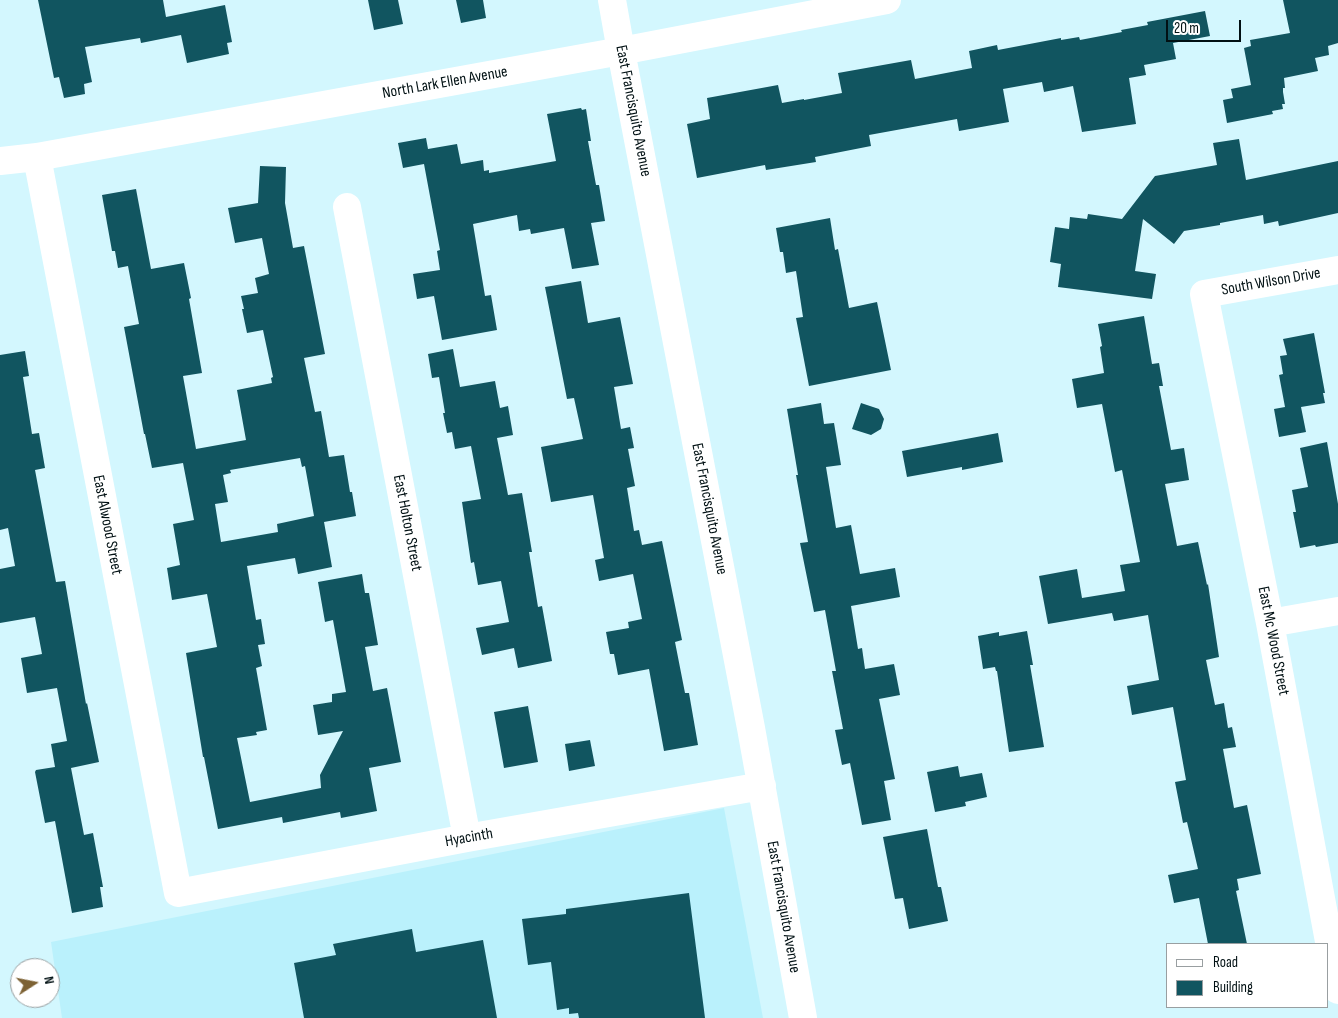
<!DOCTYPE html>
<html>
<head>
<meta charset="utf-8">
<style>
	body { margin:0 }
	#map { position:relative; width:1338px; height:1018px; overflow:hidden; background:#d3f7fe; font-family:"Sofia Sans Condensed",sans-serif }
	canvas { display:block }
	.legend { position:absolute; left:1166px; top:943px; width:162px; height:65px; box-sizing:border-box; background:#fff; border:1px solid #999fa1; margin:0; padding:6px 9px; list-style:none; font-size:15px; color:#011013 }
	.legend li { display:flex; align-items:center; gap:10px; height:25px }
	.legend b { width:25px; border:1px solid #999fa1 }
	.north { position:absolute; left:10px; top:958px; width:50px; height:50px; box-sizing:border-box; background:#fff; border:1px solid #999fa1; border-radius:50%; rotate:79deg; font-size:14px; font-weight:700; line-height:20px; text-align:center; color:#011013 }
	.north::after { content:''; display:block; margin:auto; width:18px; height:22px; background:#7d6234; clip-path:polygon(50% 0,100% 100%,50% 72%,0 100%) }
	.scale { position:absolute; left:1166px; top:20px; width:75px; height:22px; box-sizing:border-box; border:2px solid #011013; border-top:0; padding-left:6px; font-size:15px; line-height:18px; white-space:nowrap; color:#011013; -webkit-text-stroke:4px #fff; paint-order:stroke }
</style>
</head>
<body>
<div id="map">
<canvas width="1338" height="1018"></canvas>
<ul class="legend">
<li><b style="height:6px;background:#fff"></b>Road</li>
<li><b style="height:14px;background:#115560"></b>Building</li>
</ul>
<div class="north">N</div>
<div class="scale">20 m</div>
</div>
<script>
const c = document.querySelector('canvas').getContext('2d');
c.lineJoin = 'round';
function fillPath(path, color) { c.fillStyle = color; c.fill(path, 'evenodd'); }
const shape = rows => new Path2D(rows.map(r => 'M' + r).join(''));
function trace(path, color, width, dash) { c.strokeStyle = color; c.lineWidth = width; c.lineCap = dash ? 'butt' : 'round'; c.setLineDash(dash || []); c.stroke(path); }
function drawText(font, color, halo, rows, align = 'center') {
  c.font = font + ' "Sofia Sans Condensed",sans-serif'; c.lineWidth = 5; c.setLineDash([]); c.textBaseline = 'middle'; c.strokeStyle = halo; c.fillStyle = color; for (const [text, x, y, turn = 0] of rows) {
    c.save(); c.translate(x, y); c.rotate((+turn || 0) * Math.PI / 180); c.textAlign = isNaN(turn) ? turn : align; if (halo) c.strokeText(text, 0, 0); c.fillText(text, 0, 0); c.restore();
  }
}
const built = shape([
	[724,808,763,1018,62,1018,51,942]
]);
const building = shape([
	[38,0,163,0,166,17,225,5,232,42,227,43,229,54,187,63,181,35,141,43,140,38,85,47,92,82,84,84,85,94,64,98,59,77,54,78],
	[368,0,398,0,403,24,374,30],
	[456,0,483,0,486,18,461,23],
	[1283,0,1338,0,1338,43,1328,46,1329,55,1315,58,1318,71,1284,78,1285,88,1283,88,1283,92,1285,104,1282,104,1283,109,1272,111,1273,114,1227,123,1223,100,1233,98,1231,89,1251,85,1244,48,1251,46,1250,40,1290,33],
	[1205,11,1210,36,1173,43,1176,59,1144,65,1146,75,1129,78,1136,124,1082,132,1073,86,1044,92,1042,82,1003,89,1009,122,959,131,957,119,869,135,871,146,815,157,816,162,766,170,765,165,697,178,687,124,710,119,707,98,778,85,782,103,804,99,804,100,842,93,838,73,911,60,915,79,972,68,969,51,997,45,998,50,1061,38,1061,40,1079,37,1080,40,1122,32,1121,30,1148,25,1147,22],
	[581,108,582,110,586,109,591,141,588,141,596,185,599,185,605,221,591,223,599,265,572,269,564,228,531,234,530,229,519,231,517,215,473,224,485,296,491,295,497,330,442,340,434,296,417,299,413,274,440,270,437,251,440,250,424,164,403,168,398,143,426,138,428,149,457,144,461,164,483,160,484,171,489,170,489,173,556,161,547,114],
	[1239,139,1246,180,1338,161,1338,213,1279,226,1278,221,1264,224,1263,215,1220,223,1220,225,1184,231,1174,244,1143,219,1135,271,1156,274,1152,299,1058,287,1061,264,1050,262,1055,227,1069,229,1070,217,1087,219,1088,214,1122,219,1155,176,1217,165,1213,143],
	[260,166,286,167,285,203,293,248,304,246,325,354,304,358,315,412,321,411,329,457,344,455,350,492,352,492,356,516,324,522,332,567,298,574,295,558,247,566,256,620,261,619,265,644,258,645,262,666,256,668,267,730,256,732,257,735,237,738,250,802,321,788,320,775,343,731,318,735,313,705,332,702,332,694,346,692,333,620,325,622,318,582,362,574,365,593,369,593,378,645,365,647,373,691,387,688,401,762,369,768,377,811,341,818,340,812,283,823,282,817,218,829,204,757,203,757,186,653,217,647,207,594,172,600,167,568,180,565,173,524,194,520,183,463,152,468,145,434,144,434,124,327,139,324,128,266,118,268,115,251,112,251,102,195,136,189,151,269,184,263,191,298,189,299,202,373,183,376,196,449,246,440,237,390,272,383,271,378,273,377,263,330,247,333,242,309,244,309,241,296,258,293,255,278,269,274,262,238,235,243,228,208,258,203],
	[300,458,302,467,305,466,314,516,277,524,278,532,221,542,215,504,228,502,223,475,231,473,230,470],
	[830,218,835,250,838,249,849,308,877,302,891,370,809,386,796,318,803,317,796,271,786,273,783,252,780,252,776,228],
	[581,281,588,323,620,317,633,384,614,387,621,429,630,427,634,448,628,449,635,486,627,488,634,531,639,530,642,545,662,541,682,640,675,642,685,693,689,693,698,745,664,751,649,669,618,675,614,654,610,654,606,632,629,628,628,622,642,619,633,574,599,581,595,560,604,558,593,495,551,502,541,447,583,439,574,398,567,399,545,287],
	[1144,316,1152,364,1159,363,1163,386,1159,386,1171,450,1184,448,1189,480,1165,484,1177,546,1198,542,1207,585,1208,584,1219,657,1206,660,1215,705,1224,703,1228,728,1232,727,1236,747,1223,749,1234,808,1247,805,1261,874,1237,879,1239,890,1236,891,1247,944,1208,944,1199,898,1174,903,1168,875,1198,869,1187,822,1183,823,1175,782,1186,780,1173,707,1132,715,1127,686,1159,680,1148,615,1114,621,1112,613,1048,624,1039,576,1077,569,1082,598,1125,591,1120,565,1140,562,1122,470,1115,472,1102,404,1077,408,1072,379,1104,373,1100,347,1102,346,1098,324],
	[1314,333,1325,393,1323,393,1325,403,1301,407,1306,432,1279,437,1274,409,1285,407,1279,375,1283,374,1280,356,1287,355,1283,339],
	[453,349,460,387,495,381,500,408,508,406,513,435,497,438,508,495,522,493,532,552,529,552,538,607,542,606,552,661,518,668,514,648,482,655,476,628,509,622,501,581,478,585,474,562,471,563,462,502,481,499,471,446,455,449,452,432,447,433,443,413,445,413,439,377,432,378,428,354],
	[25,351,29,376,23,377,32,434,39,433,45,468,35,470,56,582,65,581,86,704,87,703,99,762,71,768,84,835,93,833,103,887,100,887,103,907,72,913,55,821,45,823,35,772,36,770,55,767,51,744,67,741,57,688,27,693,21,658,42,654,35,617,0,623,0,569,15,566,8,528,0,530,0,355],
	[821,403,824,424,834,423,841,465,826,467,836,528,851,525,860,574,895,568,900,597,851,606,858,649,862,648,865,669,894,664,900,695,879,699,895,779,884,781,891,820,862,825,850,763,842,765,835,730,843,729,832,671,836,671,825,610,814,612,800,543,808,542,796,475,798,475,787,409],
	[861,403,879,409,884,419,881,429,871,435,852,429],
	[998,433,1003,462,962,470,962,467,907,477,902,451],
	[1327,442,1338,504,1338,543,1316,547,1315,545,1300,548,1293,512,1296,512,1292,490,1308,487,1300,448],
	[1027,631,1033,665,1030,665,1044,747,1009,752,997,671,996,671,995,667,983,669,978,636,999,632,999,636],
	[528,706,538,762,504,768,494,712],
	[590,740,595,766,569,771,565,744],
	[958,766,960,777,982,773,987,797,965,802,966,806,935,812,927,772],
	[927,829,938,887,941,887,948,921,909,929,903,898,895,899,883,837],
	[689,893,705,1018,579,1018,578,1013,569,1014,569,1008,557,1010,551,962,528,965,522,919,566,914,566,909],
	[412,929,416,952,483,940,497,1018,304,1018,294,963,336,955,333,944]
]);
const minor = shape([
	[612,0,621,51,751,728,803,1018],
	[37,157,178,893,467,838,762,786],
	[0,161,37,157,621,51,887,0],
	[347,207,467,838],
	[1338,270,1204,294,1270,623,1338,990],
	[1270,623,1338,611]
]);
const streetNames = [
	["North Lark Ellen Avenue",445,83,-10],
	["East Francisquito Avenue",633,111,79],
	["South Wilson Drive",1271,282,-10],
	["East Francisquito Avenue",709,509,79],
	["East Holton Street",407,523,79],
	["East Alwood Street",107,525,79],
	["East Mc Wood Street",1273,641,79],
	["Hyacinth",469,838,-10],
	["East Francisquito Avenue",783,907,80]
];
fillPath(built, '#baf1fc');
fillPath(building, '#115560');
trace(minor, '#fff', 28);
drawText('16px', '#011013', '#fff', streetNames);
</script>
</body>
</html>
